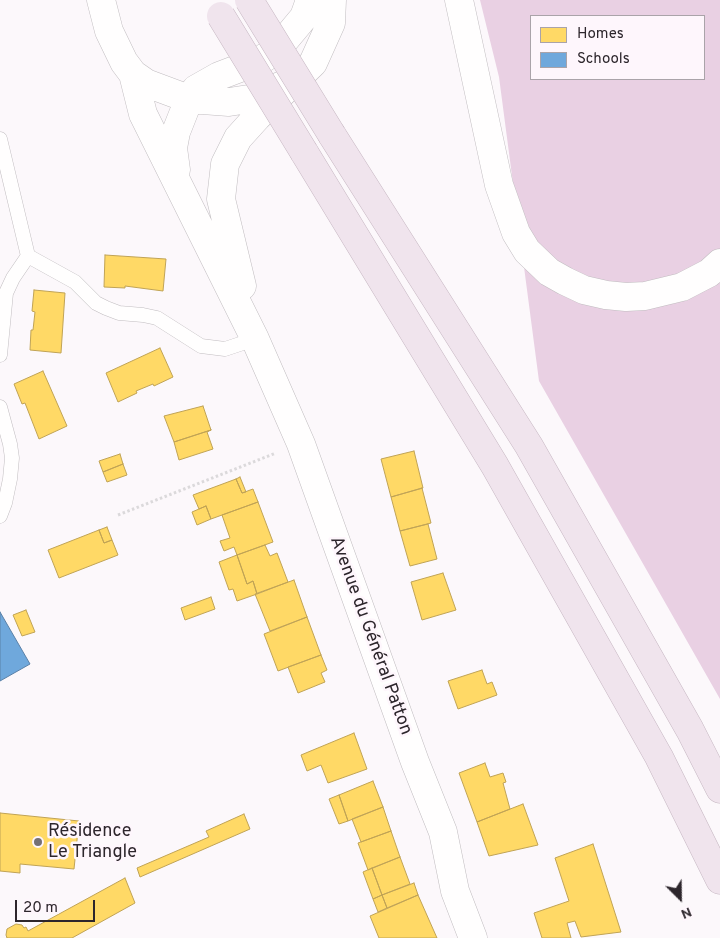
<!DOCTYPE html>
<html>
<head>
<meta charset="utf-8">
<style>
	body { margin:0 }
	#map { position:relative; width:720px; height:938px; overflow:hidden; background:#fcf8fb; font-family:Overpass,sans-serif }
	canvas { display:block }
	.legend { position:absolute; left:530px; top:15px; width:175px; height:65px; box-sizing:border-box; background:#fef6fc; border:1px solid #aaa3a9; margin:0; padding:6px 9px; list-style:none; font-size:15px; color:#2d262c }
	.legend li { display:flex; align-items:center; gap:10px; height:25px }
	.legend b { width:25px; border:1px solid #aaa3a9 }
	.north { position:absolute; left:655px; top:873px; width:50px; height:50px; -webkit-text-stroke:4px #fef6fc; paint-order:stroke; rotate:157deg; font-size:14px; font-weight:700; line-height:20px; text-align:center; color:#2d262c }
	.north::after { content:''; display:block; margin:auto; width:18px; height:22px; background:#2d262c; clip-path:polygon(50% 0,100% 100%,50% 72%,0 100%) }
	.scale { position:absolute; left:15px; top:900px; width:80px; height:22px; box-sizing:border-box; border:2px solid #2d262c; border-top:0; padding-left:6px; font-size:15px; line-height:18px; white-space:nowrap; color:#2d262c; -webkit-text-stroke:4px #fef6fc; paint-order:stroke }
</style>
</head>
<body>
<div id="map">
<canvas width="720" height="938"></canvas>
<ul class="legend">
<li><b style="height:14px;background:#ffd966"></b>Homes</li>
<li><b style="height:14px;background:#6fa8dc"></b>Schools</li>
</ul>
<div class="north">N</div>
<div class="scale">20 m</div>
</div>
<script>
const c = document.querySelector('canvas').getContext('2d');
c.lineJoin = 'round';
function fillPath(path, color) { c.fillStyle = color; c.fill(path, 'evenodd'); }
const shape = rows => new Path2D(rows.map(r => 'M' + r).join(''));
function trace(path, color, width, dash) { c.strokeStyle = color; c.lineWidth = width; c.lineCap = dash ? 'butt' : 'round'; c.setLineDash(dash || []); c.stroke(path); }
function drawText(font, color, halo, rows, align = 'center') {
  c.font = font + ' Overpass,sans-serif'; c.lineWidth = 5; c.setLineDash([]); c.textBaseline = 'middle'; c.strokeStyle = halo; c.fillStyle = color; for (const [text, x, y, turn = 0] of rows) {
    c.save(); c.translate(x, y); c.rotate((+turn || 0) * Math.PI / 180); c.textAlign = isNaN(turn) ? turn : align; if (halo) c.strokeText(text, 0, 0); c.fillText(text, 0, 0); c.restore();
  }
}
const forest = shape([
	[480,0,720,0,720,699,539,381,499,77],
	[531,16,704,16,704,79,531,79]
]);
const homes = shape([
	[105,255,166,259,163,291,125,286,125,288,104,287,105,255],
	[34,290,65,293,61,353,30,350,31,330,33,330,35,312,32,311,34,290],
	[160,348,173,377,154,386,153,384,136,391,137,393,118,402,106,373,160,348],
	[43,371,67,426,39,439,25,403,22,404,14,384,43,371],
	[203,406,211,430,174,442,164,416,203,406],
	[211,430,207,432,213,449,179,460,174,442,211,430],
	[414,451,423,488,391,497,381,459,414,451],
	[120,454,123,464,103,472,99,461,120,454],
	[123,464,127,475,107,482,103,472,123,464],
	[240,477,246,492,242,493,236,479,240,477],
	[236,479,242,493,253,489,258,502,211,519,206,506,199,509,193,495,236,479],
	[422,488,431,523,400,531,391,497,422,488],
	[258,502,273,542,237,555,234,547,224,551,220,541,230,538,222,515,258,502],
	[206,506,211,519,197,525,192,512,206,506],
	[428,524,437,559,410,566,400,531,428,524],
	[107,527,112,540,104,543,99,530,107,527],
	[99,530,104,543,112,540,118,555,59,578,48,550,99,530],
	[265,545,270,556,277,553,288,582,257,594,253,581,247,584,237,555,265,545],
	[237,555,247,584,253,581,257,594,237,601,233,589,229,590,219,562,237,555],
	[443,573,456,610,422,620,411,582,443,573],
	[294,580,307,617,270,631,255,594,294,580],
	[211,597,215,609,185,620,181,608,211,597],
	[26,610,35,632,22,636,13,615,26,610],
	[307,617,321,655,278,671,264,634,307,617],
	[321,655,327,670,321,673,325,682,298,693,288,667,321,655],
	[482,670,487,684,492,682,497,695,458,709,448,681,482,670],
	[354,733,367,769,328,783,321,765,307,771,301,755,354,733],
	[485,763,490,777,503,773,506,782,503,783,510,809,477,822,459,773,485,763],
	[373,781,383,807,348,821,339,795,373,781],
	[339,795,348,821,339,824,329,799,339,795],
	[523,804,538,845,489,856,477,822,523,804],
	[383,807,391,831,361,842,352,819,383,807],
	[0,813,79,821,74,869,20,864,20,873,0,871,0,813],
	[244,814,250,829,140,877,137,868,209,837,206,831,244,814],
	[391,831,400,857,368,870,358,843,391,831],
	[593,844,621,932,581,937,575,921,567,923,571,938,542,938,534,913,569,901,555,858,593,844],
	[400,857,410,884,382,895,372,868,400,857],
	[372,868,382,895,373,899,363,872,372,868],
	[125,878,135,903,72,938,7,938,6,935,7,929,16,924,22,925,24,928,26,927,28,931,125,878],
	[414,883,418,895,387,908,382,895,414,883],
	[382,895,387,908,378,912,373,899,382,895],
	[418,895,437,938,379,938,370,916,418,895]
]);
const schools = shape([
	[0,612,30,664,0,681,0,612]
]);
const path = shape([
	[118,515,276,453]
]);
const service = shape([
	[0,139,28,256,75,282,96,303,106,308,119,313,143,315,157,318,201,346,225,349,255,339],
	[0,355,6,293,13,278,28,256],
	[0,407,10,444,12,458,10,479,5,503,0,516]
]);
const tertiary = shape([
	[101,0,109,31,124,62,133,74,146,83,189,99,229,102,255,98,282,85],
	[459,0,499,185,516,233,527,251,549,272,565,281,584,290,606,295,626,297,645,296,682,287,709,273,720,263],
	[133,74,143,114,255,339,301,444,415,762,443,832,455,891,473,938],
	[176,170,173,148,176,132,189,99,196,89,219,76,261,60,273,52,284,41,304,17,310,0],
	[242,286,221,199,225,164,238,138,257,117,313,63,331,23,332,0]
]);
const motorway = shape([
	[332,135,529,446,690,730,720,789],
	[304,152,495,466,659,757,720,880]
]);
const motorwayBridge = shape([
	[249,0,332,135],
	[221,16,304,152]
]);
const markers = [
	[38,842,5,"#757074"]
];
const streetNames = [
	["Avenue du Général Patton",370,636,70]
];
const poiNames = [
	["Résidence",48,832],
	["Le Triangle",48,853]
];
fillPath(forest, '#e9d0e3');
fillPath(homes, '#ffd966');
trace(homes, '#c0a355', 1);
fillPath(schools, '#6fa8dc');
trace(schools, '#5b81a7', 1);
trace(service, '#c1bdc0', 15);
trace(tertiary, '#c1bdc0', 29);
trace(motorway, '#c6b7c2', 29);
trace(path, '#dbd9db', 3, [2.5, 2.5]);
trace(service, '#fffefe', 14);
trace(tertiary, '#fffefe', 28);
trace(motorway, '#f0e4ed', 28);
trace(motorwayBridge, '#c6b7c2', 29, []);
trace(motorwayBridge, '#f0e4ed', 28);
for (const [x, y, r, color] of markers) { const dot = new Path2D(); dot.arc(x, y, r, 0, 2 * Math.PI); c.fillStyle = color; c.fill(dot); trace(dot, '#fef6fc', 2); }
drawText('18px', '#2d262c', '#fef6fc', streetNames);
drawText('18px', '#2d262c', '#fef6fc', poiNames, 'left');
</script>
</body>
</html>
